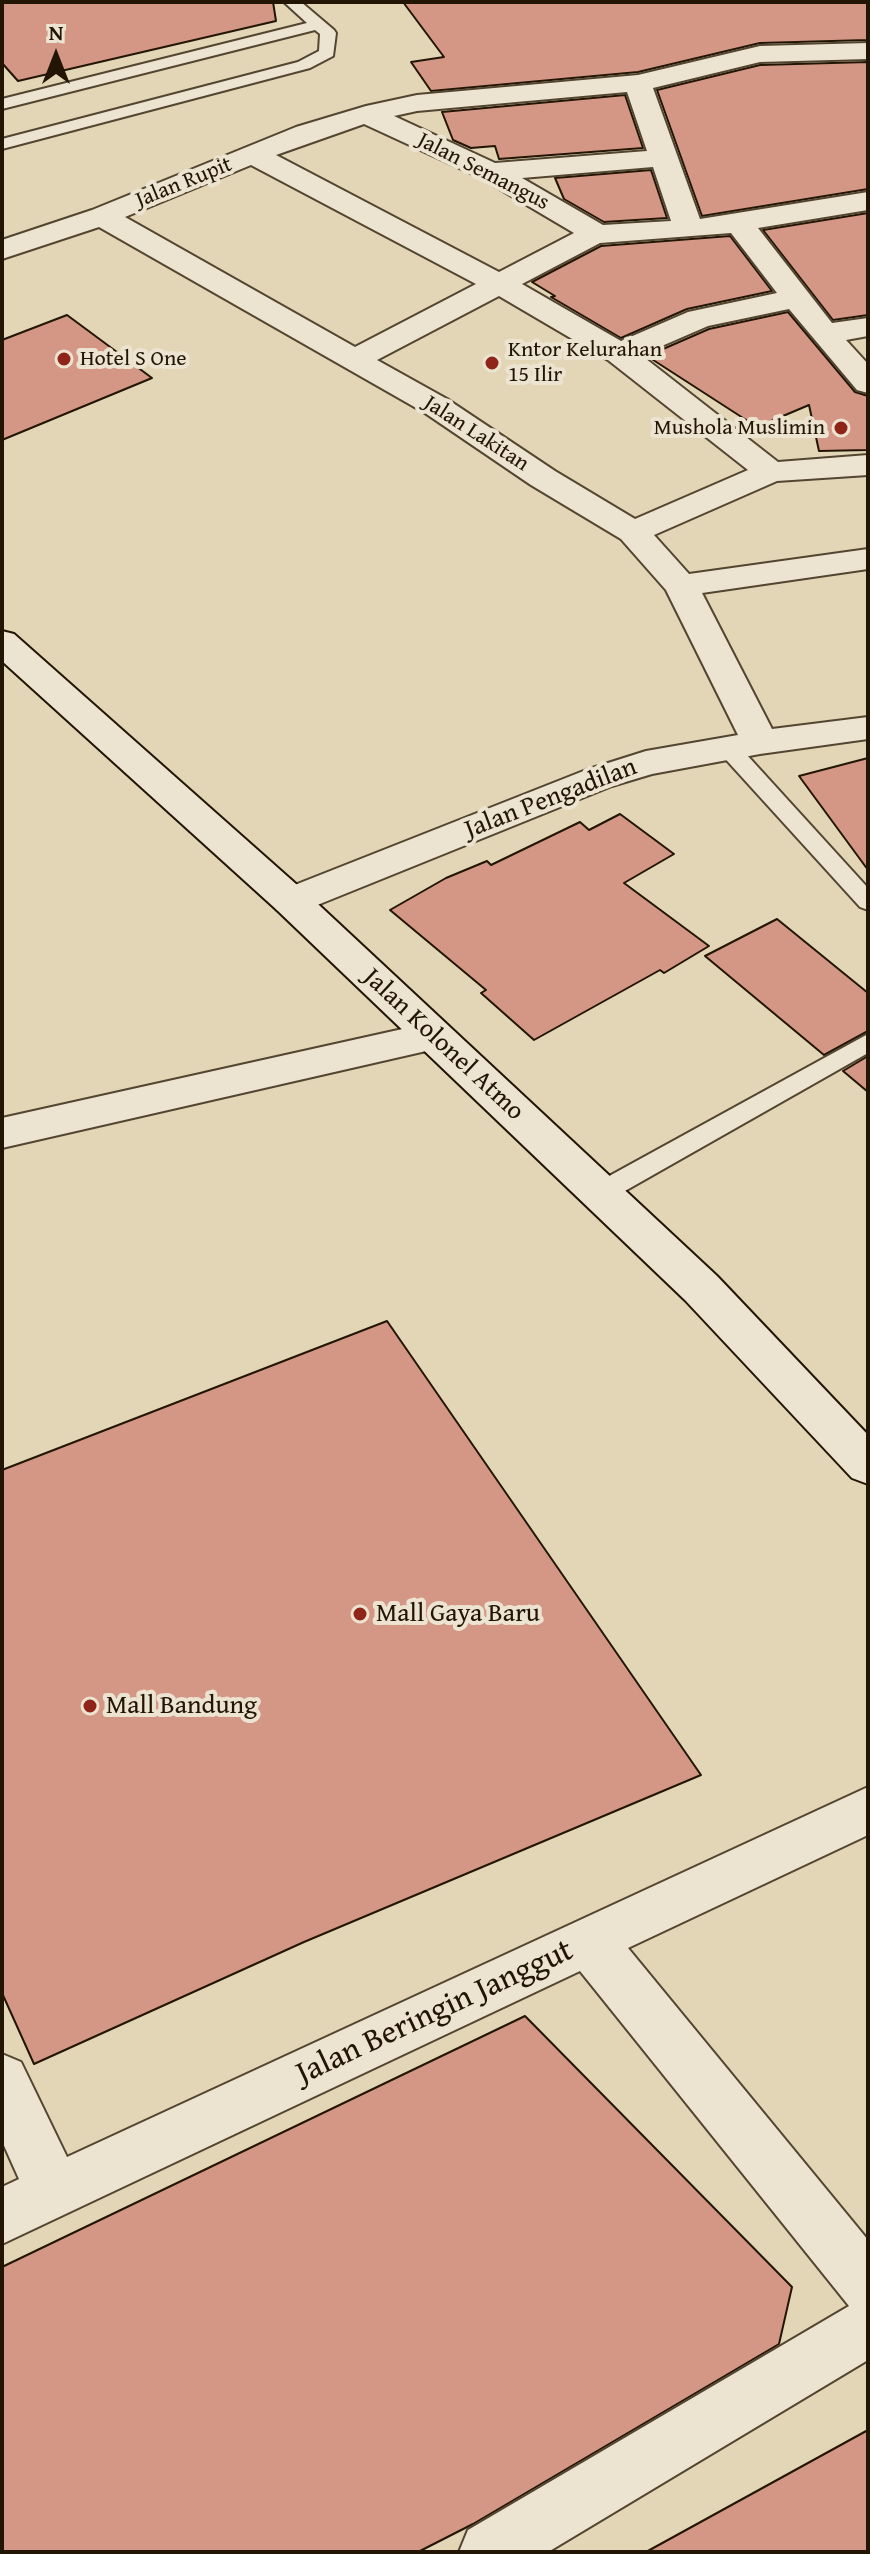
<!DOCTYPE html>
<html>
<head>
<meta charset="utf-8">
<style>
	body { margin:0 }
	#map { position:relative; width:870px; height:2554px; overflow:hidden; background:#e2d6b6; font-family:"Gentium Book Plus",serif }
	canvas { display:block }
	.frame { position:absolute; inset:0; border:4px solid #231504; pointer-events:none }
	.north { position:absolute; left:16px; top:16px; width:80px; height:80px; -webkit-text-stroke:6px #ece4d0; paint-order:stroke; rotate:0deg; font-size:22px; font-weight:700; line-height:32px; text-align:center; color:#231504 }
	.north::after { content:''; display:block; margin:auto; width:28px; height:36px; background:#231504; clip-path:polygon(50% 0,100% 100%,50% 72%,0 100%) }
</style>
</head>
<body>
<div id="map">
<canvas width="870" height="2554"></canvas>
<div class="frame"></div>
<div class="north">N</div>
</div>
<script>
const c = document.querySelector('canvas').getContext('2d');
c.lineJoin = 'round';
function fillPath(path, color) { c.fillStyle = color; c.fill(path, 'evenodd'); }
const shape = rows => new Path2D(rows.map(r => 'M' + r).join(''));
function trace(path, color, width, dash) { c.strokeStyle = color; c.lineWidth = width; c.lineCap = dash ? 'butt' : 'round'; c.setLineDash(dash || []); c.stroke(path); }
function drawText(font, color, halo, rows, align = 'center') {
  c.font = font + ' "Gentium Book Plus",serif'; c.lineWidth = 8; c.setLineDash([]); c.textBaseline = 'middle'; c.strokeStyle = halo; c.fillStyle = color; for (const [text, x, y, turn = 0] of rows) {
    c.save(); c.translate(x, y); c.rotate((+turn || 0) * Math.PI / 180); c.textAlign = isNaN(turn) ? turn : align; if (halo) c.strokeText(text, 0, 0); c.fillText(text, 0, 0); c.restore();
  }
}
const building = shape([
	[2,2,273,2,276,21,18,81,2,63,2,2],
	[403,2,868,2,868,40,760,43,638,72,431,91,411,62,444,57,403,2],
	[868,62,868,189,702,216,657,90,760,65,868,62],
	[625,95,643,148,499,159,495,146,471,148,453,140,442,112,625,95],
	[651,170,667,218,604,222,564,199,555,178,651,170],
	[868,213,868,315,833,320,763,230,868,213],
	[730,236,772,291,687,309,621,338,551,297,555,296,532,282,601,246,730,236],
	[788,312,855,392,868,396,868,450,819,451,809,405,757,427,647,356,709,329,788,312],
	[67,315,152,378,2,440,2,340,67,315],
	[868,758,868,870,799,776,868,758],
	[620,814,674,854,624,883,709,946,664,973,660,970,534,1040,481,993,486,990,390,910,446,878,487,861,491,865,580,822,589,830,620,814],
	[777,919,868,993,868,1031,824,1055,705,956,777,919],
	[868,1056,868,1092,843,1071,868,1056],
	[387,1321,701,1775,304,1942,34,2064,2,1993,2,1470,387,1321],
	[525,2016,792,2287,779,2344,473,2524,418,2552,2,2552,2,2267,525,2016],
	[868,2430,868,2552,646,2552,868,2430]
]);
const service = shape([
	[284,2,301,2,334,30,336,33,333,56,310,68,2,149,2,139,298,62,319,51,320,34,315,30,2,109,2,99,307,23,284,2],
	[728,741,736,743,868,888,868,910,860,907,720,753,717,748,728,741],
	[868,1034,868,1053,609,1200,600,1202,591,1200,587,1193,591,1186,868,1034]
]);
const minor = shape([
	[868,43,868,59,760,62,653,88,700,219,868,192,868,210,758,228,832,323,868,318,868,336,846,340,868,364,868,393,857,390,789,309,708,326,641,355,778,462,868,455,868,475,777,481,654,535,689,574,868,549,868,569,702,593,772,729,868,717,868,739,760,754,652,774,612,786,305,910,291,914,277,910,272,901,277,892,586,770,646,751,738,735,666,590,621,539,531,485,425,413,99,227,2,259,2,240,92,210,296,127,366,106,417,95,638,75,760,46,868,43],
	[627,92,647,151,495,163,394,116,417,111,627,92],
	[364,124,481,178,574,233,499,272,276,155,364,124],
	[251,165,476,284,355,347,125,217,251,165],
	[653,167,671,221,603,225,522,178,653,167],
	[731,233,777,293,688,312,621,341,522,284,600,243,731,233],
	[499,296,608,360,748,470,635,519,555,471,447,399,377,360,499,296],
	[434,1022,448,1026,454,1036,448,1046,2,1148,2,1118,434,1022],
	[868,1787,868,1835,628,1948,868,2240,868,2360,548,2552,459,2552,468,2530,849,2306,580,1971,2,2244,2,2187,19,2179,2,2141,2,2054,21,2062,67,2157,868,1787]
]);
const secondary = shape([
	[2,631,14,634,305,892,717,1276,868,1435,868,1484,852,1478,685,1300,277,910,2,661,2,631]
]);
const markers = [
	[64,359,8,"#8f2418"],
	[492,363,8,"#8f2418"],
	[841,428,8,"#8f2418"],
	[360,1614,8,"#8f2418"],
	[90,1706,8,"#8f2418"]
];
const farStreetnames = [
	["Jalan Semangus",483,172,27],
	["Jalan Rupit",184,183,-22],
	["Jalan Lakitan",476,434,33]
];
const farPoinames = [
	["Kntor Kelurahan",508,350],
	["15 Ilir",508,375],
	["Hotel S One",80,359],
	["Mushola Muslimin",825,428,"right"]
];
const streetNames = [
	["Jalan Pengadilan",551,799,-21],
	["Jalan Kolonel Atmo",443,1045,43]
];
const poiNames = [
	["Mall Gaya Baru",376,1614],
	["Mall Bandung",106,1706]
];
const nearStreetnames = [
	["Jalan Beringin Janggut",435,2013,-25]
];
fillPath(building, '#d49785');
trace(building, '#231504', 2);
trace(service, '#534530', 4);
trace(minor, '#534530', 4);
trace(secondary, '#231504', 4);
fillPath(service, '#ece4d0');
fillPath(minor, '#ece4d0');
fillPath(secondary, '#ece4d0');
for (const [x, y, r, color] of markers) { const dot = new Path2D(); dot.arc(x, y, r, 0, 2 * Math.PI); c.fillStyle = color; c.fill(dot); trace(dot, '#ece4d0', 3); }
drawText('22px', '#231504', '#ece4d0', farStreetnames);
drawText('22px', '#231504', '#ece4d0', farPoinames, 'left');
drawText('26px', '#231504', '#ece4d0', streetNames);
drawText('26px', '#231504', '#ece4d0', poiNames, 'left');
drawText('32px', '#231504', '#ece4d0', nearStreetnames);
</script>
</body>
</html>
